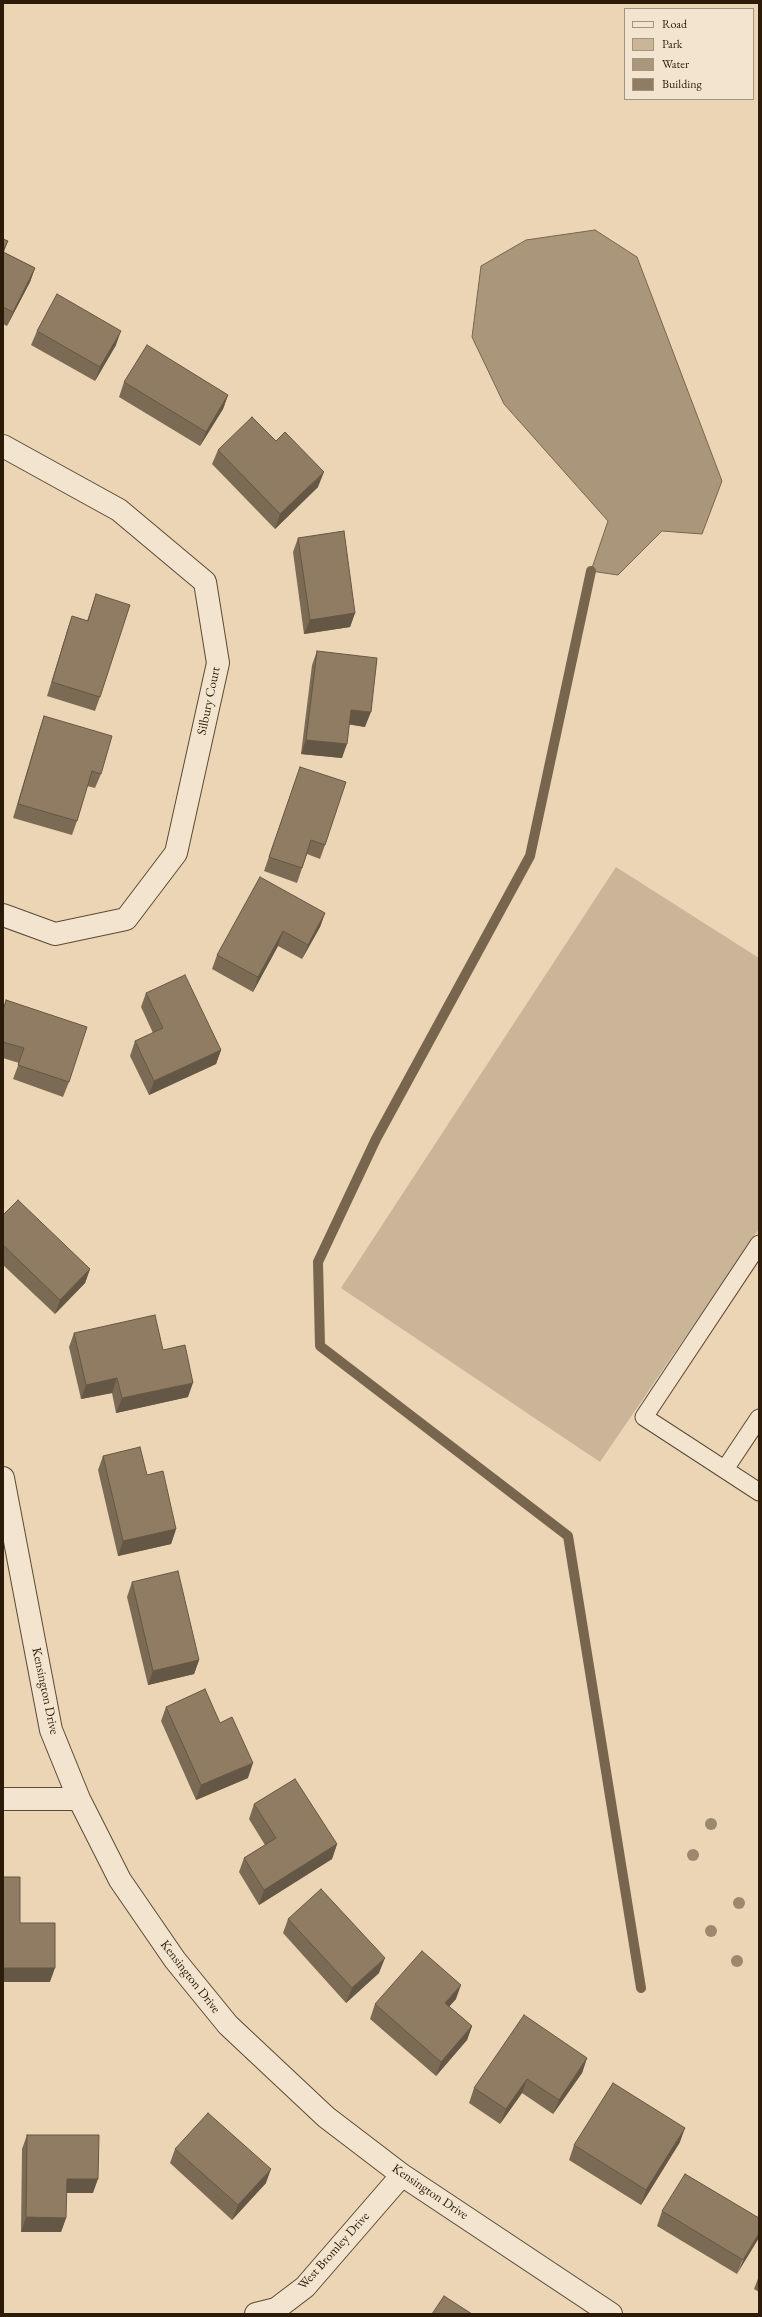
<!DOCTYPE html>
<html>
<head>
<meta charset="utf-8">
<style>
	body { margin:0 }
	#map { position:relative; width:762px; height:2317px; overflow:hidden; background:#ebd5b5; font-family:"EB Garamond",serif }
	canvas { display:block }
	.frame { position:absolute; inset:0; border:4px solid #2d1b09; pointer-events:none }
	.legend { position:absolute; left:624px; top:8px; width:130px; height:92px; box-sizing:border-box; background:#f2e4cf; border:1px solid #a39480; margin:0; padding:5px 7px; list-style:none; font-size:12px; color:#2d1b09 }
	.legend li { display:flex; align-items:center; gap:8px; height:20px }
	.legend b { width:20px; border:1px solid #a39480 }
</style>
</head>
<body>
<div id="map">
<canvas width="762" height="2317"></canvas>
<div class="frame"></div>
<ul class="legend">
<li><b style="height:5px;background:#f2e4cf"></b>Road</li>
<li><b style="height:11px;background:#cbb598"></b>Park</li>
<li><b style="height:11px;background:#aa967b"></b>Water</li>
<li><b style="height:11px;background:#907c62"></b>Building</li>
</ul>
</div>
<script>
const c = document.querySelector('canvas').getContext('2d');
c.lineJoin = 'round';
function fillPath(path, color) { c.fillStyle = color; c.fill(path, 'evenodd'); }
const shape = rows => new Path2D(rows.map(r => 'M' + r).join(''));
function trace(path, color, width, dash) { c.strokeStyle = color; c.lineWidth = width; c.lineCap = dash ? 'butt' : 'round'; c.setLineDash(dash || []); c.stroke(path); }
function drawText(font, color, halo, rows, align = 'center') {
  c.font = font + ' "EB Garamond",serif'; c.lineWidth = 3; c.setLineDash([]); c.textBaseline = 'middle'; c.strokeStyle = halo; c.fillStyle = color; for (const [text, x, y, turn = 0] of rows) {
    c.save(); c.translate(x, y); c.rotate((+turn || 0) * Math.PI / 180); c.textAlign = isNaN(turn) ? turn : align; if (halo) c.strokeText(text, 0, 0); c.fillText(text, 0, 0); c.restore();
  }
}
const green = shape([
	[616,867,759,958,759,1229,600,1462,341,1288]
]);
const water = shape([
	[595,230,637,257,722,481,702,534,662,531,618,575,591,571,608,521,504,404,472,337,481,266,526,240,595,230]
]);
const stream = shape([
	[591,571,530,856,376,1139,318,1262,320,1346,568,1536,641,1988]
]);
const service = shape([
	[759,1244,644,1417,759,1492],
	[725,1469,759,1418]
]);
const minor = shape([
	[3,446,119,510,205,582,218,663,176,853,126,919,55,934,3,915],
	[3,1478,51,1730,79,1799,120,1880,175,1960,228,2025,326,2117,402,2175,611,2314],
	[3,1799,79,1799],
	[256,2314,276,2309,305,2287,402,2175]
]);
const trees = [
	[711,1824],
	[693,1855],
	[739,1903],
	[711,1931],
	[737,1961]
];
const wall = shape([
	[3,239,8,241,4,252,35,268,30,282,7,326,3,324],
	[37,331,116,345,95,381,31,345],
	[124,382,228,395,223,409,200,446,119,397],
	[218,450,318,487,275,529,212,464],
	[298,538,355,613,350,627,304,634,293,552],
	[96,594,100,697,95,711,47,696,67,631,72,616,87,621],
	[317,651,365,727,349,724,342,758,301,754,312,665],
	[44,716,101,774,95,788,87,786,77,821,72,835,13,818,39,731],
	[300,767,325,845,320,859,307,854,297,883,264,871],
	[325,913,320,927,302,959,278,946,253,992,212,969,217,955],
	[146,993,221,1050,216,1064,149,1095,130,1056,135,1041,153,1033,141,1007],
	[3,1010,69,1082,63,1097,13,1079,19,1063,3,1058],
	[3,1215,90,1269,85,1283,55,1314,3,1265],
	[74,1333,163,1350,188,1397,116,1413,112,1393,81,1399,69,1347],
	[103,1456,147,1475,176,1529,171,1544,118,1556,98,1470],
	[132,1582,199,1660,194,1674,148,1685,127,1597],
	[166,1707,220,1723,248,1778,196,1800,161,1721],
	[254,1804,337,1844,332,1859,259,1905,239,1872,244,1858,265,1845,249,1819],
	[288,1919,379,1973,346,2003,283,1933],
	[456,1999,449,2006,472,2026,467,2040,436,2076,370,2019,375,2004],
	[587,2058,582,2073,553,2114,522,2093,500,2124,469,2103,474,2088],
	[27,2135,93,2193,66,2193,66,2218,61,2232,21,2232,22,2149],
	[680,2142,641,2205,569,2160,574,2145],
	[175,2149,266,2183,232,2220,170,2163],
	[662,2211,759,2218,737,2274,657,2226],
	[759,2276,759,2292,754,2289]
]);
const shadedWall = shape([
	[35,268,30,282,7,326,13,312],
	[121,331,116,345,95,381,100,367],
	[228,395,223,409,200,446,206,432],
	[324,472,318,487,275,529,280,514],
	[355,613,350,627,304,634,310,620],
	[351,710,371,712,365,727,346,724],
	[306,740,347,744,342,758,301,754],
	[325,913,320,927,302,959,308,945],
	[283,931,278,946,253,992,258,977],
	[221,1050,216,1064,149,1095,154,1081],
	[90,1269,85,1283,55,1314,60,1300],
	[117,1378,112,1393,81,1399,86,1385],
	[193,1383,188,1397,116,1413,122,1398],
	[176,1529,171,1544,118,1556,123,1541],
	[199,1660,194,1674,148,1685,153,1671],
	[253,1763,248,1778,196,1800,201,1785],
	[337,1844,332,1859,259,1905,264,1890],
	[385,1958,379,1973,346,2003,352,1988],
	[3,1968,55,1968,50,1982,3,1982],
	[461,1985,456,1999,440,2017,445,2003],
	[472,2026,467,2040,436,2076,441,2062],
	[587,2058,582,2073,553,2114,559,2100],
	[527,2079,522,2093,500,2124,506,2109],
	[685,2128,680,2142,641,2205,646,2190],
	[271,2169,266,2183,232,2220,238,2205],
	[67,2179,98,2179,93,2193,61,2193],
	[26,2217,66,2218,61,2232,21,2232],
	[759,2233,759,2238,737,2274,743,2260]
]);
const building = shape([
	[3,239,8,241,3,250,3,239],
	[3,252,35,268,13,312,3,307,3,252],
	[57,294,121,331,100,367,37,331,57,294],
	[147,345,228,395,206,432,124,382,147,345],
	[252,417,276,441,285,432,324,472,280,514,218,450,252,417],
	[344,531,355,613,310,620,298,538,344,531],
	[96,594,130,605,100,697,52,682,72,616,88,621,96,594],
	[317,651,377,658,371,712,351,710,347,744,306,740,317,651],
	[44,716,112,736,101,774,92,771,77,821,18,804,44,716],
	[300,767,346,782,325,845,311,840,302,868,269,857,300,767],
	[260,877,325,913,308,945,283,931,258,977,217,955,260,877],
	[185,975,221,1050,154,1081,135,1041,163,1028,146,993,185,975],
	[6,1000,87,1027,69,1082,18,1065,24,1048,3,1042,3,1011,6,1000],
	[18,1200,90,1269,60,1300,3,1245,3,1215,18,1200],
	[155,1315,163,1350,185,1345,193,1383,122,1398,117,1378,86,1385,74,1333,155,1315],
	[140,1447,147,1475,163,1471,176,1529,123,1541,103,1456,140,1447],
	[178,1571,199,1660,153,1671,132,1582,178,1571],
	[205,1689,220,1723,232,1717,253,1763,201,1785,166,1707,205,1689],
	[295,1779,337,1844,264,1890,244,1858,276,1838,254,1804,295,1779],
	[3,1877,20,1877,20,1923,55,1923,55,1968,3,1968,3,1877],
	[321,1889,385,1958,352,1988,288,1919,321,1889],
	[422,1951,461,1985,445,2003,472,2026,441,2062,375,2004,422,1951],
	[524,2015,587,2058,559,2100,527,2079,506,2109,474,2088,524,2015],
	[613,2083,685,2128,646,2190,574,2145,613,2083],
	[208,2113,271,2169,238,2205,175,2149,208,2113],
	[27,2135,99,2135,98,2179,67,2179,66,2218,26,2217,27,2135],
	[685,2174,759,2218,759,2233,743,2260,662,2211,685,2174],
	[444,2296,472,2314,432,2314,444,2296]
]);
const streetNames = [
	["Silbury Court",209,701,-78],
	["Kensington Drive",45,1691,78],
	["Kensington Drive",190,1977,52],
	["Kensington Drive",430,2192,34],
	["West Bromley Drive",334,2251,-48]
];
fillPath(green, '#cbb598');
fillPath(water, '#aa967b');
trace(water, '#78654d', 1);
trace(stream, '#78654d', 10);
trace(service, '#5c4a34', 19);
trace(minor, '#5c4a34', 24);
trace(service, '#f2e4cf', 17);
trace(minor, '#f2e4cf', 22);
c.fillStyle = '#9c886e';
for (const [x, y] of trees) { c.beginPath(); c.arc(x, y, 6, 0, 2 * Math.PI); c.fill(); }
fillPath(wall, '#7c6b54');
fillPath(shadedWall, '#655745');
fillPath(building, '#907c62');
trace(building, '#655745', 1);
drawText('13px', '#2d1b09', '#f2e4cf', streetNames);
</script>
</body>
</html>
